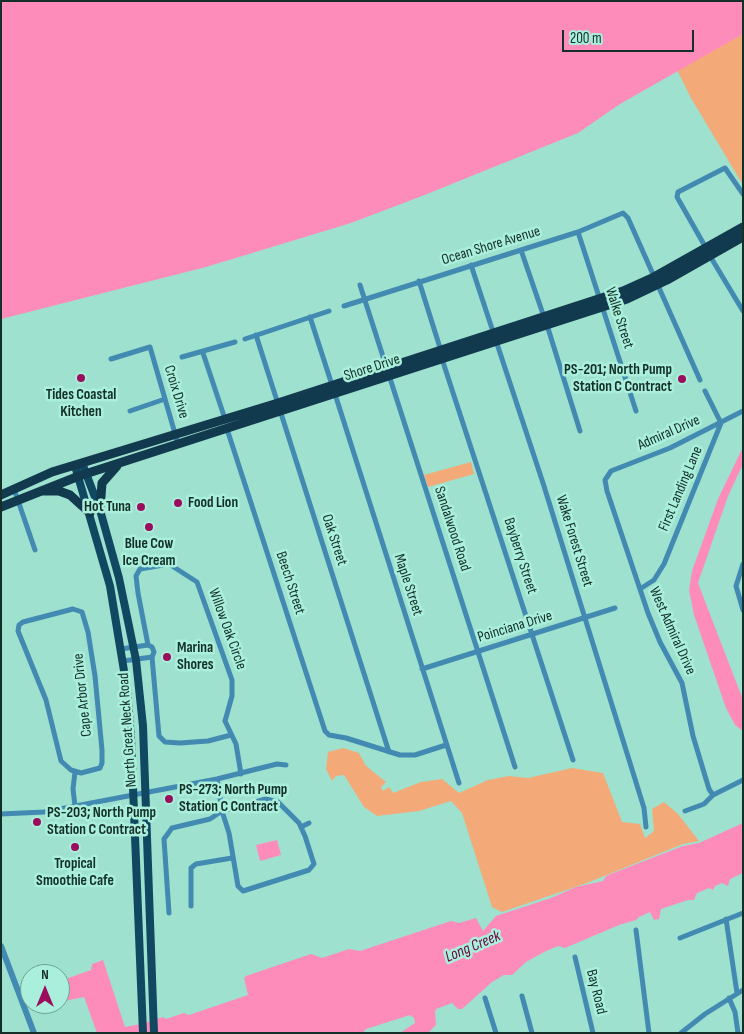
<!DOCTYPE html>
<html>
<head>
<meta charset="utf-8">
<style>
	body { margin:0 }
	#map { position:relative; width:744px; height:1034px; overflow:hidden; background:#9de1ce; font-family:"Sofia Sans Condensed",sans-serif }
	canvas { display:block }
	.frame { position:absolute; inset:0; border:2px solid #132f28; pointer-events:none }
	.north { position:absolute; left:20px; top:964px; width:50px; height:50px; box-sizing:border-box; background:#aaefdb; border:1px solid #6ea293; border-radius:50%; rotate:0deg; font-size:14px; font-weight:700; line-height:20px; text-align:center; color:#132f28 }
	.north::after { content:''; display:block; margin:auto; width:18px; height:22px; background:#9b0d5c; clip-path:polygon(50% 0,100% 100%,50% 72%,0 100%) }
	.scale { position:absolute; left:562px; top:30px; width:132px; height:22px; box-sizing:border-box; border:2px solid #132f28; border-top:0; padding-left:6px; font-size:15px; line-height:18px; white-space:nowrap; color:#132f28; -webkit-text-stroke:4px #aaefdb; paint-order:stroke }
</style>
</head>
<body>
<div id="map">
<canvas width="744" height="1034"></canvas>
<div class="frame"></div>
<div class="north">N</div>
<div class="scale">200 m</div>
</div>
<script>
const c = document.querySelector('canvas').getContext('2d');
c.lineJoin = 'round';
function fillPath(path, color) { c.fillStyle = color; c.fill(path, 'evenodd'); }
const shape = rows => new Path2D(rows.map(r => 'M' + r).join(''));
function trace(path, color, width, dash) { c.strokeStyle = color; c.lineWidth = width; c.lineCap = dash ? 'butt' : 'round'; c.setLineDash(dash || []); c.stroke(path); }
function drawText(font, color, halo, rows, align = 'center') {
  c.font = font + ' "Sofia Sans Condensed",sans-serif'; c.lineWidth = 5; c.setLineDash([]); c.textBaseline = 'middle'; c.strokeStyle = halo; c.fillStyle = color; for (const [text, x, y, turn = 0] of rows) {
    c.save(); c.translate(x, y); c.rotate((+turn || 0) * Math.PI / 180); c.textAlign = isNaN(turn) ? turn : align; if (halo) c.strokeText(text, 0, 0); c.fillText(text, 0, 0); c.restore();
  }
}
const green = shape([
	[743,34,743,185,691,98,677,70],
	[471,462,474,474,428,487,424,475],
	[343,748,359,753,366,766,386,782,381,787,383,791,389,787,393,793,421,782,442,779,459,793,488,780,509,776,528,778,572,768,603,773,622,822,640,824,645,838,654,831,652,809,664,802,678,814,699,841,683,844,587,883,502,912,492,907,462,813,451,801,419,811,377,816,364,807,344,775,336,776,332,781,326,769,328,752]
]);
const water = shape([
	[1,1,743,1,743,34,620,104,578,133,422,196,351,223,206,267,1,319],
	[743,447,743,464,728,496,698,583,743,700,743,731,735,725,726,708,694,615,689,590,692,571,718,499],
	[743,823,743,873,730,879,728,886,722,883,715,886,713,890,709,888,697,893,694,900,688,900,661,909,659,919,654,920,650,912,639,917,636,920,619,925,565,948,558,946,546,951,526,962,512,975,504,975,492,982,462,1009,458,1009,452,1003,436,1009,435,1012,436,1025,428,1033,400,1033,415,1023,414,1018,410,1015,366,1029,363,1033,97,1033,84,997,60,1002,60,981,91,970,92,964,103,960,125,1027,141,1024,163,1017,166,1019,184,1013,189,1015,248,995,244,978,246,976,311,954,322,958,349,949,360,951,451,921,459,923,476,918,483,931,496,916,551,898,576,887,603,881,606,876,616,872,683,846,699,843],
	[277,840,281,855,260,861,256,845]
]);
const minor = shape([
	[578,232,636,411],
	[706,248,677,197,678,192,725,168,743,194],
	[521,250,544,317],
	[710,256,743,311],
	[471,265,543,483,644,808,646,827],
	[419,281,441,351],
	[360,285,515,767],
	[344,306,578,232,623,213,628,218,700,380],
	[310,317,332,385],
	[547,325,580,431],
	[256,335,389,752],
	[245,339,329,311],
	[203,353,225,419],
	[182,357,235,342],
	[111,359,150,347,178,444],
	[442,359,573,760],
	[335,394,459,783],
	[130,411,165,399],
	[227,429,325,731,329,735,346,738,400,755,415,755,446,745],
	[14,489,35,550],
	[743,564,736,586,743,610],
	[640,589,654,580,664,564,721,423,705,391],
	[73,609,82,612,88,632,95,676,102,750,102,763,100,768,81,773,71,770,61,761,46,700,18,631,19,625,23,622,73,609],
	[121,649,148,645],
	[123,661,152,657],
	[422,669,615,608],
	[231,735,208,741,180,743,165,742,159,736,152,657,154,652,152,647,148,645,138,593,136,576,140,569,169,564,197,582,232,680,232,696,225,721,236,744,241,774],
	[75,772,73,789,75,806],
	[713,795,709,789,693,736,682,683,660,642,648,613,607,491,605,480,611,471,670,448,743,411],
	[266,799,278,802,299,823,305,836,314,864,309,870,243,891,238,886,229,833,222,811,266,799],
	[685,811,704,804,713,795,743,780],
	[1,814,44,812,217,779,277,764,286,765],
	[301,827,309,823],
	[191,906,191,868,196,864,232,858],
	[169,913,164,839,172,828,210,819,222,811,217,779],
	[726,919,737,993],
	[636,930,649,1033],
	[680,938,743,913],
	[575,957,593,1033],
	[522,996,532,1033],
	[485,998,496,1033],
	[729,998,735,1012,738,1033],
	[681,1033,705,1014,743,990]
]);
const tertiary = shape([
	[1,946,34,1033]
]);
const primary = shape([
	[82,463,100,510,119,578,136,660,143,726,154,1033],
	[75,466,110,586,127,689,131,738,143,1033]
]);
const trunk = shape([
	[44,491,59,491,70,495,90,513],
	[1,495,52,472,278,403,623,291,654,277,743,227],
	[1,507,79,476,627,299,667,280,743,237],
	[100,510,102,483,117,466]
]);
const markers = [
	[81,378,5,"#9b0d5c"],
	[682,379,5,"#9b0d5c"],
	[178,503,5,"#9b0d5c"],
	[141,507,5,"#9b0d5c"],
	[149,527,5,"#9b0d5c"],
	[167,657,5,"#9b0d5c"],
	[169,799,5,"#9b0d5c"],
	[37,822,5,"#9b0d5c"],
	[75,847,5,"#9b0d5c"]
];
const streetNames = [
	["Ocean Shore Avenue",491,246,-17],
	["Walke Street",619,318,72],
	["Shore Drive",372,368,-18],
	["Croix Drive",176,392,73],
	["Admiral Drive",669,433,-24],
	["First Landing Lane",681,489,-67],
	["Sandalwood Road",452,529,72],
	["Oak Street",334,540,72],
	["Wake Forest Street",574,541,73],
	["Bayberry Street",520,556,72],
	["Beech Street",290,583,72],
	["Maple Street",408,585,72],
	["Poinciana Drive",515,627,-17],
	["Willow Oak Circle",227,629,70],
	["West Admiral Drive",672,631,66],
	["Cape Arbor Drive",83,695,-96],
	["North Great Neck Road",128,730,-94],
	["Bay Road",596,992,76]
];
const poiNames = [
	["PS-201; North Pump",672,370,"right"],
	["Station C Contract",672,387,"right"],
	["Tides Coastal",81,395,"center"],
	["Kitchen",81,412,"center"],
	["Food Lion",188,503],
	["Hot Tuna",131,507,"right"],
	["Blue Cow",149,544,"center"],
	["Ice Cream",149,561,"center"],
	["Marina",177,648],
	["Shores",177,665],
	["PS-273; North Pump",179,790],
	["Station C Contract",179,807],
	["PS-203; North Pump",47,813],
	["Station C Contract",47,830],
	["Tropical",75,864,"center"],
	["Smoothie Cafe",75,881,"center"]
];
const waterNames = [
	["Long Creek",473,947,-23]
];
fillPath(green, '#f4aa78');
fillPath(water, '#fe8cbb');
trace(minor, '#428ab1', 5);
trace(tertiary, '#428ab1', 6);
trace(primary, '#104761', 8);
trace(trunk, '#123a4f', 9);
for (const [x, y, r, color] of markers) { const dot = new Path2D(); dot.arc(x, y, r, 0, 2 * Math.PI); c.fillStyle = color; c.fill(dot); trace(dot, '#aaefdb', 2); }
drawText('15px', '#132f28', '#aaefdb', streetNames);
drawText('bold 15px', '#132f28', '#aaefdb', poiNames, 'left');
drawText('italic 16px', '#69003c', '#aaefdb', waterNames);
</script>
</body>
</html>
